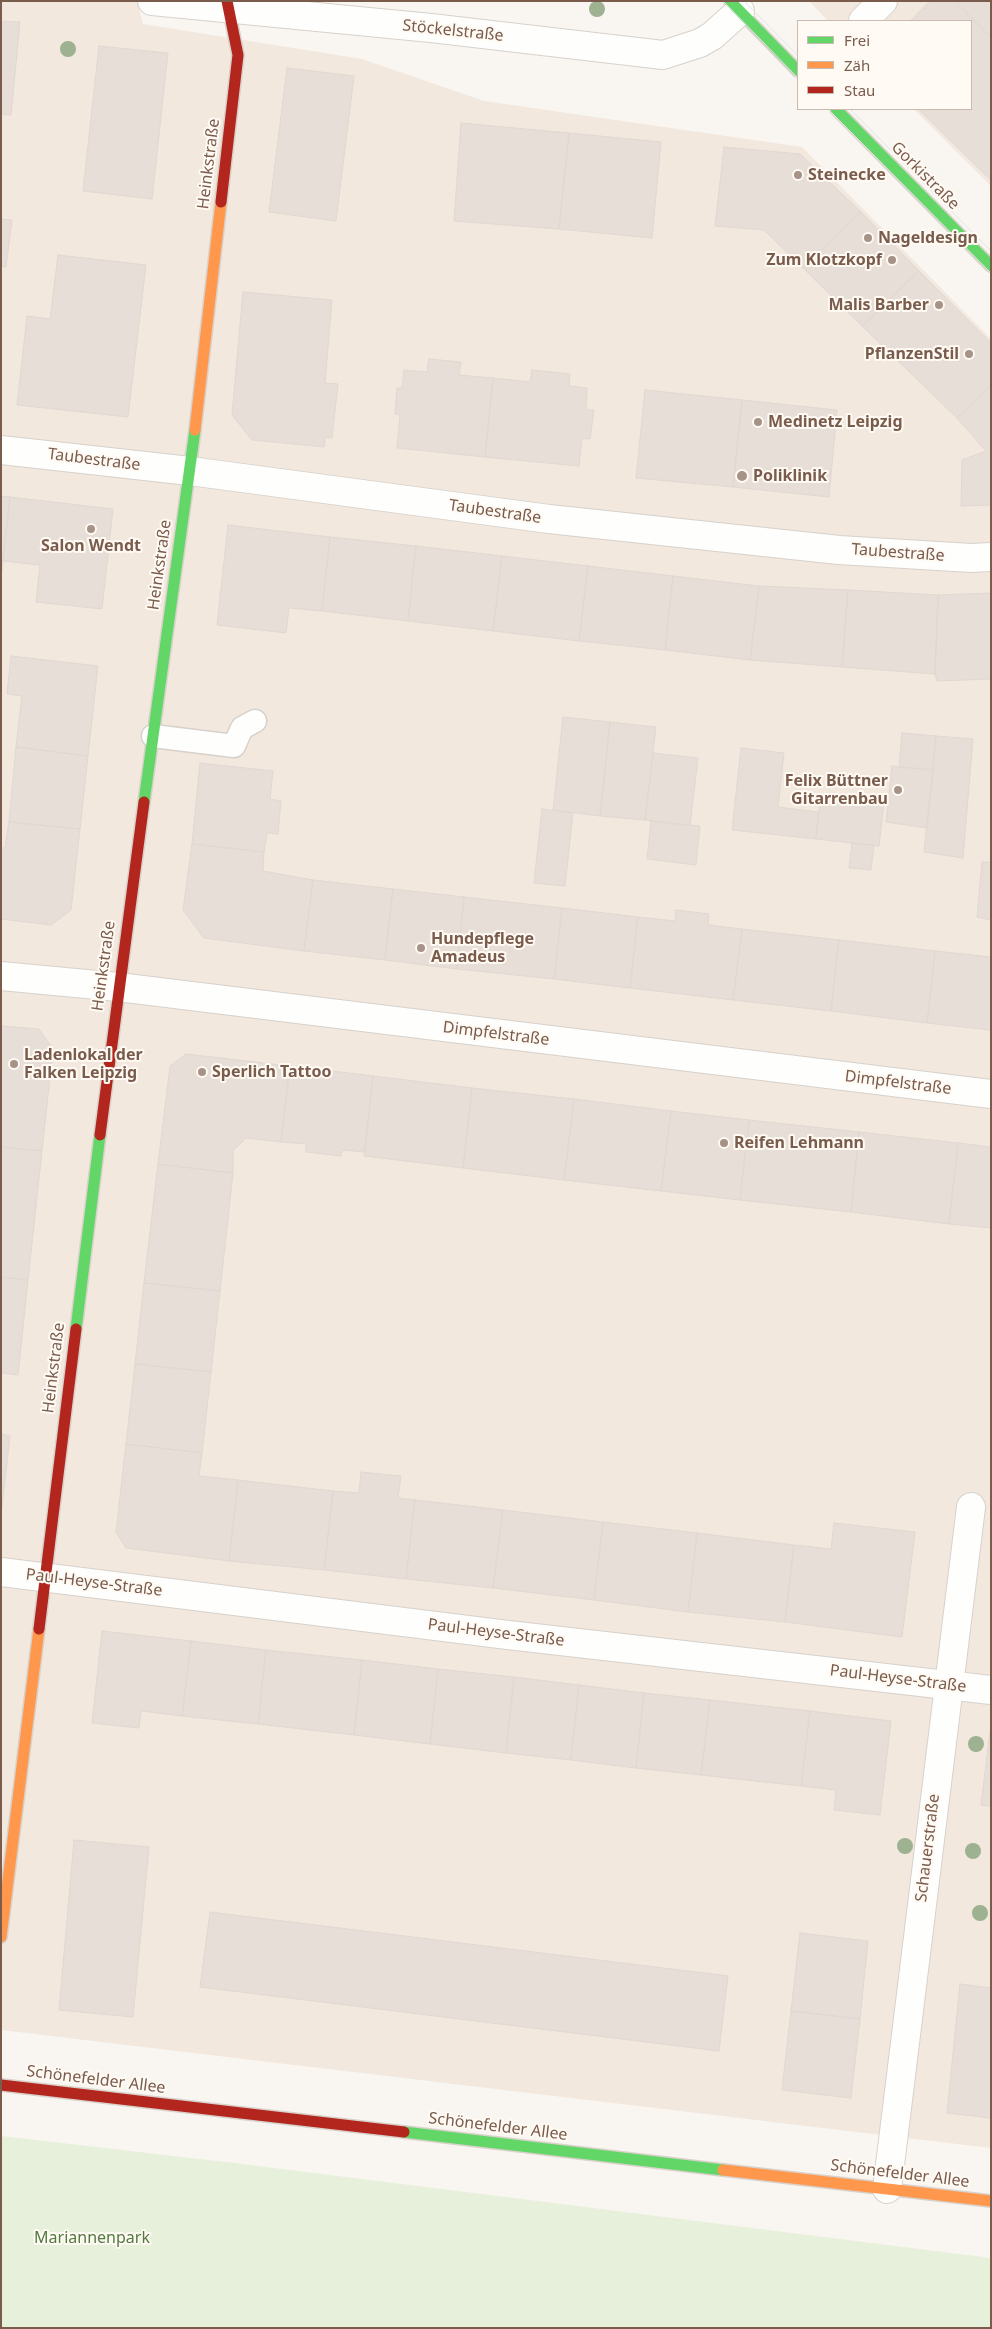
<!DOCTYPE html>
<html>
<head>
<meta charset="utf-8">
<style>
	body { margin:0 }
	#map { position:relative; width:992px; height:2329px; overflow:hidden; background:#f9f5f0; font-family:"Noto Sans",sans-serif }
	canvas { display:block }
	.frame { position:absolute; inset:0; border:2px solid #7a5c4d; pointer-events:none }
	.legend { position:absolute; left:797px; top:20px; width:175px; height:90px; box-sizing:border-box; background:#fffaf3; border:1px solid #cabbb1; margin:0; padding:6px 9px; list-style:none; font-size:15px; color:#7a5c4d }
	.legend li { display:flex; align-items:center; gap:10px; height:25px }
	.legend b { width:25px; border:1px solid #cabbb1 }
</style>
</head>
<body>
<div id="map">
<canvas width="992" height="2329"></canvas>
<div class="frame"></div>
<ul class="legend">
<li><b style="height:6px;background:#63d668"></b>Frei</li>
<li><b style="height:6px;background:#ff974d"></b>Zäh</li>
<li><b style="height:6px;background:#b3261e"></b>Stau</li>
</ul>
</div>
<script>
const c = document.querySelector('canvas').getContext('2d');
c.lineJoin = 'round';
function fillPath(path, color) { c.fillStyle = color; c.fill(path, 'evenodd'); }
const shape = rows => new Path2D(rows.map(r => 'M' + r).join(''));
function trace(path, color, width, dash) { c.strokeStyle = color; c.lineWidth = width; c.lineCap = dash ? 'butt' : 'round'; c.setLineDash(dash || []); c.stroke(path); }
function drawText(font, color, halo, rows, align = 'center') {
  c.font = font + ' "Noto Sans",sans-serif'; c.lineWidth = 4; c.setLineDash([]); c.textBaseline = 'middle'; c.strokeStyle = halo; c.fillStyle = color; for (const [text, x, y, turn = 0] of rows) {
    c.save(); c.translate(x, y); c.rotate((+turn || 0) * Math.PI / 180); c.textAlign = isNaN(turn) ? turn : align; if (halo) c.strokeText(text, 0, 0); c.fillText(text, 0, 0); c.restore();
  }
}
const residential = shape([
	[1,1,137,1,143,24,362,59,484,101,802,147,991,339,991,2148,1,2030],
	[809,1,991,1,991,186,914,109,971,109,971,21,828,21]
]);
const green = shape([
	[1,2136,234,2163,991,2258,991,2328,1,2328]
]);
const building = shape([
	[930,1,955,1,991,38,991,180,918,109,971,109,971,21,910,21,930,1],
	[955,1,991,1,991,38,955,1],
	[1,21,20,22,11,115,1,114,1,21],
	[99,46,168,53,152,199,83,191,99,46],
	[287,68,354,76,336,221,269,212,287,68],
	[461,123,569,133,559,229,454,221,461,123],
	[569,133,661,142,652,238,559,229,569,133],
	[724,147,800,154,861,212,803,268,764,230,715,226,724,147],
	[861,212,919,271,862,326,803,268,861,212],
	[1,219,12,220,6,267,1,266,1,219],
	[58,255,146,265,128,417,17,405,27,316,50,319,58,255],
	[919,271,991,343,991,385,957,418,862,326,919,271],
	[243,292,332,300,325,383,338,384,332,438,325,437,324,447,252,440,232,415,243,292],
	[429,359,461,362,459,375,493,378,485,457,397,448,400,415,395,414,397,388,402,388,404,370,427,372,429,359],
	[532,370,570,374,569,386,587,388,586,410,594,410,590,439,582,438,579,466,485,457,493,378,530,382,532,370],
	[991,385,991,505,961,506,962,460,986,451,957,418,991,385],
	[645,390,742,400,733,487,636,478,645,390],
	[742,400,837,410,829,497,733,487,742,400],
	[1,496,10,497,1,579,1,496],
	[10,497,113,509,102,609,36,602,40,565,3,561,10,497],
	[228,525,330,537,322,611,289,608,286,633,217,625,228,525],
	[330,537,416,546,408,621,322,611,330,537],
	[416,546,502,556,493,631,408,621,416,546],
	[502,556,588,566,579,641,493,631,502,556],
	[588,566,673,576,665,650,579,641,588,566],
	[673,576,759,586,750,660,665,650,673,576],
	[759,586,848,590,842,667,750,660,759,586],
	[848,590,938,595,935,674,842,667,848,590],
	[991,593,991,679,937,681,935,674,938,595,991,593],
	[11,656,98,666,88,756,16,747,22,696,7,694,11,656],
	[563,717,610,722,600,816,553,810,563,717],
	[610,722,656,727,645,820,600,816,610,722],
	[902,733,936,736,933,770,899,767,902,733],
	[936,736,973,739,963,858,924,852,936,736],
	[16,747,88,756,80,829,9,822,16,747],
	[741,748,784,753,778,807,818,812,816,839,732,830,741,748],
	[653,753,698,758,690,826,645,820,653,753],
	[200,763,273,771,270,799,281,801,278,834,267,833,264,852,192,844,200,763],
	[892,766,933,770,927,828,886,822,892,766],
	[821,795,884,802,879,846,816,839,821,795],
	[542,809,573,813,565,886,534,883,542,809],
	[651,821,700,826,696,865,647,859,651,821],
	[9,822,80,829,71,910,51,925,1,919,1,848,5,848,9,822],
	[852,843,874,845,871,870,849,868,852,843],
	[192,844,264,852,263,871,313,880,304,951,204,938,183,910,192,844],
	[982,862,991,862,991,920,977,917,982,862],
	[313,880,393,889,385,960,304,951,313,880],
	[393,889,464,897,457,969,385,960,393,889],
	[464,897,562,908,554,979,457,969,464,897],
	[562,908,638,917,630,988,554,979,562,908],
	[676,910,709,914,708,925,742,929,733,1000,630,988,638,917,675,921,676,910],
	[742,929,839,940,831,1011,733,1000,742,929],
	[839,940,935,951,927,1023,831,1011,839,940],
	[935,951,991,957,991,1030,927,1023,935,951],
	[1,1026,39,1029,53,1049,42,1151,1,1147,1,1026],
	[186,1054,290,1066,281,1142,246,1138,233,1151,233,1173,158,1164,170,1066,186,1054],
	[290,1066,373,1076,365,1152,342,1150,341,1156,306,1152,306,1144,281,1142,290,1066],
	[373,1076,472,1088,463,1168,364,1156,373,1076],
	[472,1088,574,1099,564,1180,463,1168,472,1088],
	[574,1099,671,1111,661,1191,564,1180,574,1099],
	[671,1111,749,1120,740,1200,661,1191,671,1111],
	[749,1120,859,1132,851,1212,740,1200,749,1120],
	[859,1132,958,1143,949,1224,851,1212,859,1132],
	[958,1143,991,1147,991,1228,949,1224,958,1143],
	[1,1147,42,1151,28,1280,1,1277,1,1147],
	[158,1164,233,1173,220,1291,144,1283,158,1164],
	[1,1277,28,1280,18,1375,1,1373,1,1277],
	[144,1283,220,1291,211,1372,135,1364,144,1283],
	[135,1364,211,1372,202,1453,126,1444,135,1364],
	[1,1434,10,1436,1,1516,1,1434],
	[126,1444,202,1453,199,1476,238,1480,229,1561,126,1548,116,1532,126,1444],
	[361,1472,401,1476,398,1498,415,1500,406,1579,324,1570,333,1491,359,1493,361,1472],
	[238,1480,333,1491,324,1570,229,1561,238,1480],
	[415,1500,503,1510,493,1588,406,1579,415,1500],
	[503,1510,603,1522,594,1600,493,1588,503,1510],
	[603,1522,697,1533,688,1612,594,1600,603,1522],
	[834,1523,915,1532,902,1637,785,1622,794,1545,831,1549,834,1523],
	[697,1533,794,1545,785,1622,688,1612,697,1533],
	[102,1631,191,1641,182,1716,141,1711,139,1728,92,1723,102,1631],
	[191,1641,266,1650,258,1724,182,1716,191,1641],
	[266,1650,362,1660,354,1735,258,1724,266,1650],
	[362,1660,438,1669,430,1744,354,1735,362,1660],
	[438,1669,514,1677,506,1753,430,1744,438,1669],
	[514,1677,579,1685,571,1760,506,1753,514,1677],
	[579,1685,644,1693,636,1768,571,1760,579,1685],
	[644,1693,710,1700,701,1775,636,1768,644,1693],
	[710,1700,810,1711,801,1786,701,1775,710,1700],
	[810,1711,891,1721,880,1815,834,1810,836,1790,801,1786,810,1711],
	[990,1731,991,1731,991,1806,981,1805,990,1731],
	[74,1840,149,1847,133,2017,59,2010,74,1840],
	[210,1912,728,1976,719,2051,200,1987,210,1912],
	[800,1933,868,1941,860,2019,791,2011,800,1933],
	[960,1984,991,1988,991,2118,947,2113,960,1984],
	[791,2011,860,2019,851,2098,782,2090,791,2011]
]);
const lane = shape([
	[153,736,234,746,242,728,255,721]
]);
const street = shape([
	[152,1,431,28,663,55,700,43,712,36,740,11],
	[863,21,883,1],
	[1,450,190,471,549,519,839,550,971,558,991,557],
	[1,976,118,987,991,1094],
	[1,1572,508,1635,991,1690],
	[887,2189,971,1507]
]);
const fast = shape([
	[730,1,798,71],
	[836,109,991,266],
	[144,802,195,430],
	[76,1329,100,1135],
	[404,2132,723,2170]
]);
const slow = shape([
	[195,430,221,202],
	[1,1937,39,1629],
	[723,2170,991,2201]
]);
const jam = shape([
	[221,202,238,55,227,1],
	[100,1135,144,802],
	[39,1629,76,1329],
	[1,2085,404,2132]
]);
const tram = shape([
	[723,1,798,78],
	[744,1,798,56],
	[828,109,991,273],
	[850,109,991,251]
]);
const trees = [
	[597,9],
	[68,49],
	[976,1744],
	[905,1846],
	[973,1851],
	[980,1913]
];
const markers = [
	[798,175,5,"#a69286"],
	[868,238,5,"#a69286"],
	[892,260,5,"#a69286"],
	[939,305,5,"#a69286"],
	[969,354,5,"#a69286"],
	[758,422,5,"#a69286"],
	[742,476,6,"#a69286"],
	[91,529,5,"#a69286"],
	[898,790,5,"#a69286"],
	[421,948,5,"#a69286"],
	[14,1064,5,"#a69286"],
	[202,1072,5,"#a69286"],
	[724,1143,5,"#a69286"]
];
const streetNames = [
	["Stöckelstraße",453,31,6],
	["Heinkstraße",209,164,-83],
	["Gorkistraße",925,176,45],
	["Taubestraße",94,460,7],
	["Taubestraße",495,512,8],
	["Taubestraße",898,553,4],
	["Heinkstraße",160,565,-82],
	["Heinkstraße",104,966,-82],
	["Dimpfelstraße",496,1034,7],
	["Dimpfelstraße",898,1083,7],
	["Heinkstraße",54,1368,-83],
	["Paul-Heyse-Straße",94,1583,7],
	["Paul-Heyse-Straße",496,1633,7],
	["Paul-Heyse-Straße",898,1679,7],
	["Schauerstraße",928,1848,-83],
	["Schönefelder Allee",96,2080,7],
	["Schönefelder Allee",498,2127,7],
	["Schönefelder Allee",900,2174,7]
];
const poiNames = [
	["Steinecke",808,175],
	["Nageldesign",878,238],
	["Zum Klotzkopf",882,260,"right"],
	["Malis Barber",929,305,"right"],
	["PflanzenStil",959,354,"right"],
	["Medinetz Leipzig",768,422],
	["Poliklinik",753,476],
	["Salon Wendt",91,546,"center"],
	["Felix Büttner",888,781,"right"],
	["Gitarrenbau",888,799,"right"],
	["Hundepflege",431,939],
	["Amadeus",431,957],
	["Ladenlokal der",24,1055],
	["Falken Leipzig",24,1073],
	["Sperlich Tattoo",212,1072],
	["Reifen Lehmann",734,1143]
];
const parkNames = [
	["Mariannenpark",92,2238]
];
fillPath(residential, '#f2e8de');
fillPath(green, '#e7f0db');
fillPath(building, '#e6ded7');
trace(building, '#e2d8d2', 1);
trace(lane, '#d7d1cb', 25);
trace(street, '#d7d1cb', 30);
trace(fast, '#d9d2cb', 14);
trace(slow, '#d9d2cb', 14);
trace(jam, '#d9d2cb', 14);
trace(lane, '#fefefd', 22);
trace(street, '#fefefd', 28);
trace(fast, '#63d668', 11);
trace(slow, '#ff974d', 11);
trace(jam, '#b3261e', 11);
trace(tram, '#e6e3e7', 1);
c.fillStyle = '#9eb190';
for (const [x, y] of trees) { c.beginPath(); c.arc(x, y, 8, 0, 2 * Math.PI); c.fill(); }
for (const [x, y, r, color] of markers) { const dot = new Path2D(); dot.arc(x, y, r, 0, 2 * Math.PI); c.fillStyle = color; c.fill(dot); trace(dot, '#fffaf3', 2); }
drawText('16px', '#7a5c4d', '#fffaf3', streetNames);
drawText('bold 16px', '#7a5c4d', '#fffaf3', poiNames, 'left');
drawText('16px', '#537a41', '#fffaf3', parkNames);
</script>
</body>
</html>
